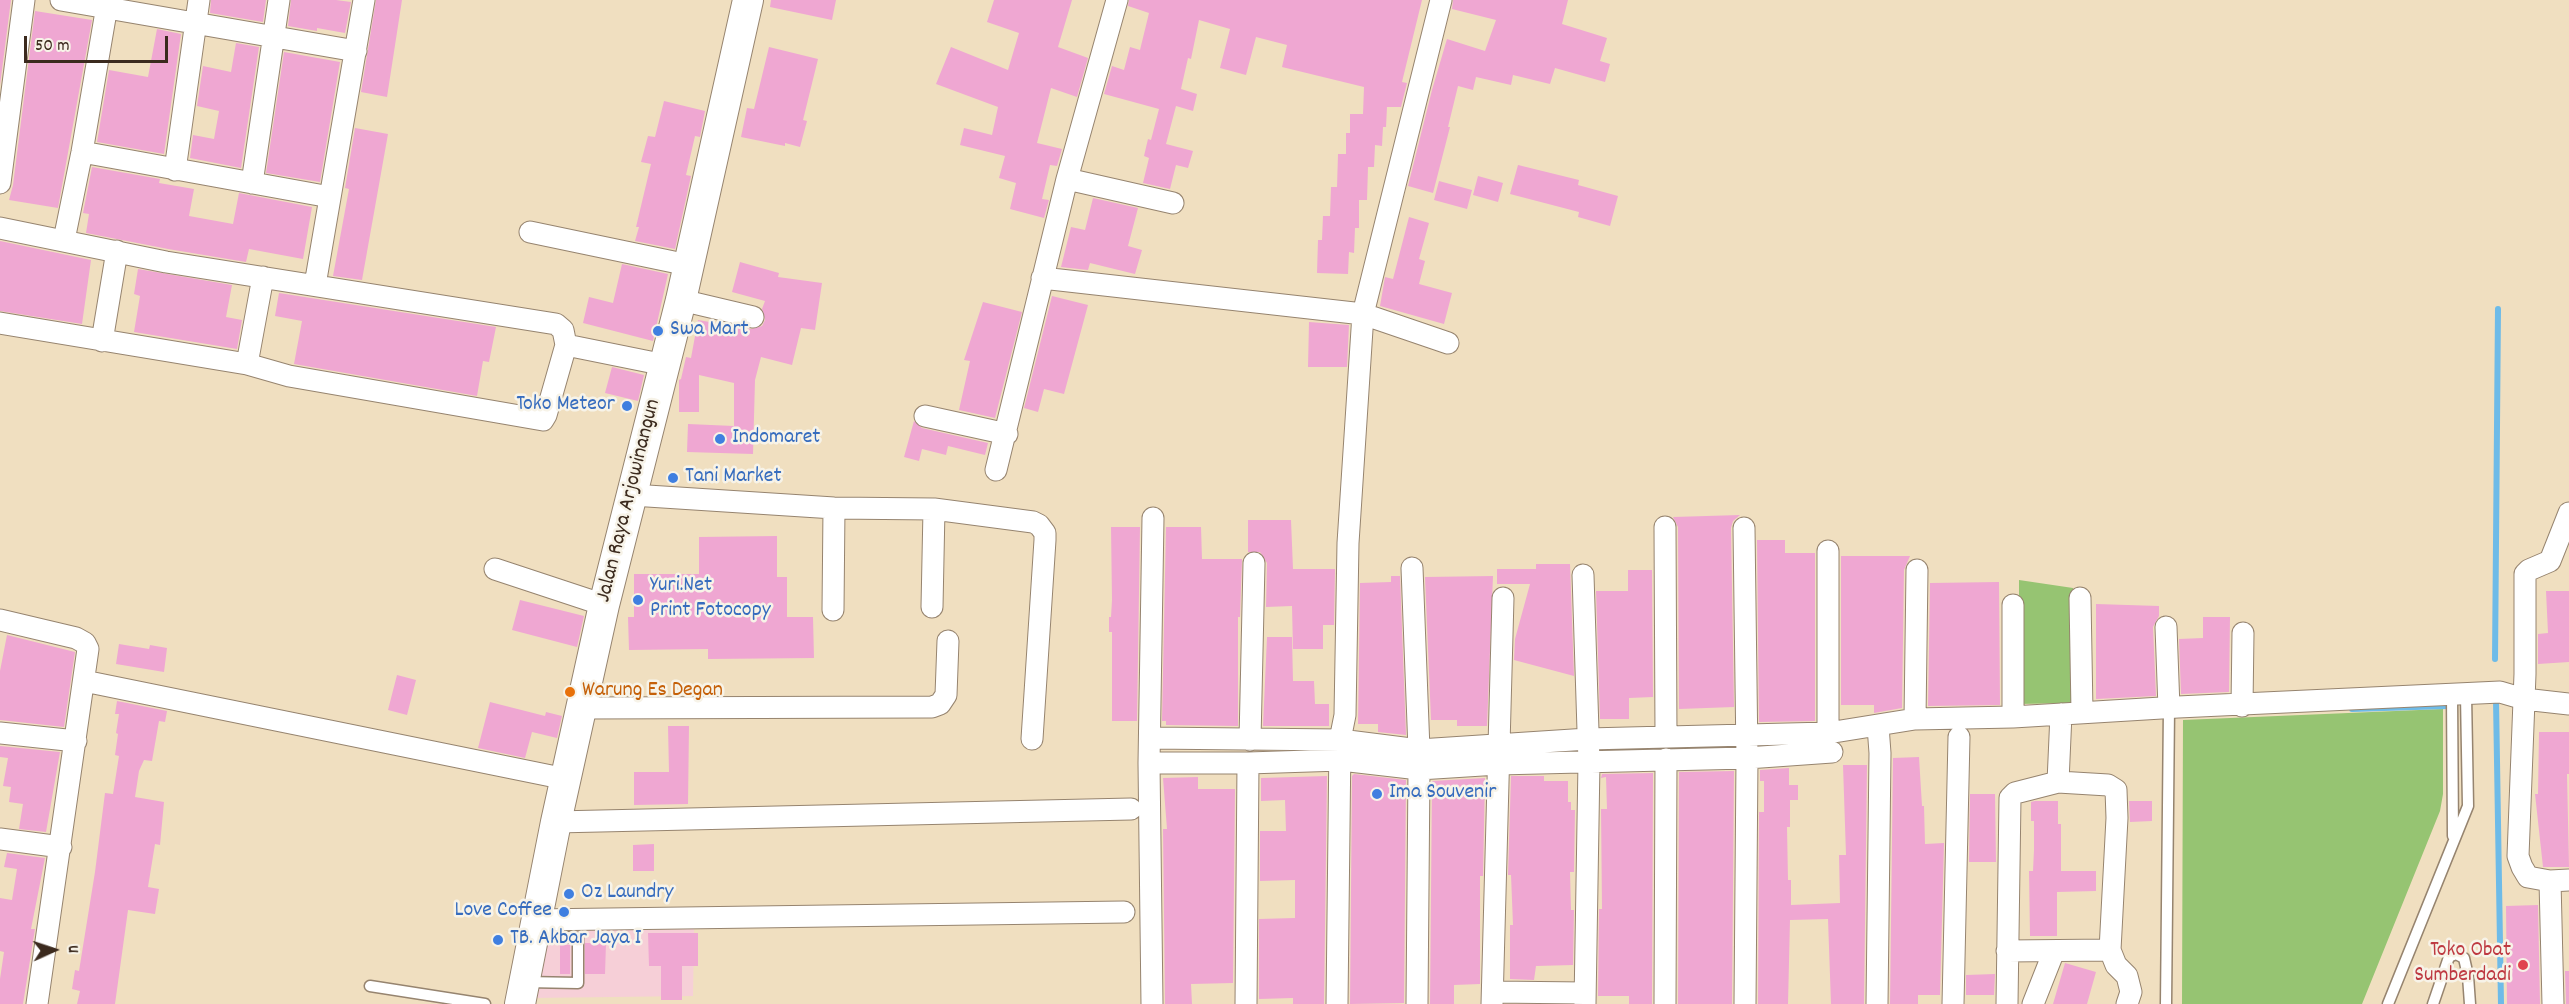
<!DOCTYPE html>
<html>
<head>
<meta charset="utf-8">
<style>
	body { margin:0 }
	#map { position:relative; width:2569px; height:1004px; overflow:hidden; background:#f0dfc0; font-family:Dekko,sans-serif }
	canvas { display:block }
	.north { position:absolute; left:24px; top:920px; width:60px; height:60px; -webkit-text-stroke:4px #f7f3e8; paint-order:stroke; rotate:87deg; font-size:16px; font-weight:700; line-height:24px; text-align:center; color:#3b2a1e }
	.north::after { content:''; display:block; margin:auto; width:21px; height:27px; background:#3b2a1e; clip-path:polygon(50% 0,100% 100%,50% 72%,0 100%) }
	.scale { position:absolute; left:24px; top:36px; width:144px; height:27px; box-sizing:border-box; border:3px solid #3b2a1e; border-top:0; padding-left:8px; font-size:18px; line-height:21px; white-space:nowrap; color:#3b2a1e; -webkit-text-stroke:4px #f7f3e8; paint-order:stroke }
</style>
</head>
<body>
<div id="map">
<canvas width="2569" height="1004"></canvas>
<div class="north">U</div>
<div class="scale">50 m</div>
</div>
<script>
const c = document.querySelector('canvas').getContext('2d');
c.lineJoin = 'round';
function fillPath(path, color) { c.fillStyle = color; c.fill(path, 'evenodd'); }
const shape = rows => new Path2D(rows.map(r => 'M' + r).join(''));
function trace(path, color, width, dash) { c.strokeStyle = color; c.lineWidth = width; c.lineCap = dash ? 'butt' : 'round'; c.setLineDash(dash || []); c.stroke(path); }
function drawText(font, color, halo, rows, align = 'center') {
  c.font = font + ' Dekko,sans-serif'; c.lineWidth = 5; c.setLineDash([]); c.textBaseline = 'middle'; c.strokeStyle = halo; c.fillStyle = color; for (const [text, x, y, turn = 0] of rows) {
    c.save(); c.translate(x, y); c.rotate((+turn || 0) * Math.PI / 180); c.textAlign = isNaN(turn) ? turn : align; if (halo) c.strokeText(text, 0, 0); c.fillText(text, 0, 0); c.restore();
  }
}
const built = shape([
	[694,929,693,996,532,998,543,931]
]);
const green = shape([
	[2019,580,2073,588,2073,703,2019,704],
	[2443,709,2443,794,2440,811,2362,1004,2182,1004,2183,720]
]);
const stream = shape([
	[2495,659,2498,309],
	[2496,700,2501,1004],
	[2352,709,2447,706]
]);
const building = shape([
	[0,0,11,0,0,85],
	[211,0,266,0,263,22,210,13],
	[291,0,336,0,351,2,345,33,317,28,317,31,288,26],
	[376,0,402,0,387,97,361,92],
	[771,0,836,0,832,20,770,7],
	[994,0,1072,0,1058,47,1088,58,1077,97,1051,88,1037,143,1062,149,1057,166,1050,165,1042,199,1049,200,1044,218,1010,209,1016,183,999,178,1005,156,960,145,964,128,992,135,998,107,936,84,951,47,1008,70,1019,33,987,22],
	[1129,0,1422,0,1402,82,1407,83,1401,107,1387,107,1386,127,1383,127,1382,146,1375,145,1374,167,1368,167,1367,200,1359,200,1359,228,1355,228,1354,253,1349,252,1348,274,1317,273,1318,240,1322,240,1323,216,1330,216,1331,187,1337,187,1338,154,1346,154,1346,133,1350,133,1350,114,1363,114,1364,87,1282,67,1287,45,1256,37,1246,75,1220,68,1230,29,1199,20,1191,59,1188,58,1181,89,1197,94,1193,111,1176,106,1166,144,1193,151,1188,168,1176,165,1170,189,1143,183,1149,158,1144,156,1148,139,1151,140,1159,109,1104,94,1112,66,1124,70,1130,47,1140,50,1149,13,1128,6],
	[1453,0,1568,0,1562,24,1607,38,1600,61,1610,64,1605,82,1555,68,1550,84,1513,75,1511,85,1476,77,1473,90,1458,86,1448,127,1450,127,1433,193,1408,186,1432,90,1447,39,1485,51,1496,20,1452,9],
	[35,11,92,20,58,208,9,200,13,185],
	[157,29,181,34,164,154,97,142,109,70,148,77],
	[236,43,259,47,241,168,190,158,193,135,214,139,219,111,197,106,203,66,231,72],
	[769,47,818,59,803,120,807,121,800,147,785,143,785,146,741,137,747,108,754,109],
	[284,52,340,62,320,182,266,173],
	[664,101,705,111,700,137,695,136,686,175,691,176,675,249,635,241,639,227,636,227,651,164,641,162,648,136,655,137],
	[355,128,388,134,362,280,333,276,349,189,345,188],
	[1518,165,1579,180,1578,185,1618,196,1610,226,1578,217,1579,212,1510,194],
	[92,167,160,179,159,183,194,189,189,216,233,224,239,193,312,207,303,259,249,249,246,262,168,249,86,233,89,214,83,213],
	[1478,176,1503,183,1498,202,1473,195],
	[1439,181,1472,190,1467,209,1434,200],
	[1093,198,1138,208,1128,246,1142,250,1135,274,1090,263,1088,270,1061,267,1071,227,1085,230],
	[1409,217,1429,223,1419,259,1425,261,1419,284,1452,293,1444,324,1380,306,1385,277,1393,279],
	[0,241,91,260,82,324,0,311],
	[740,262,779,273,778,277,822,283,815,330,801,328,792,365,761,357,755,380,753,454,687,452,688,424,734,426,734,383,699,375,699,412,679,412,679,380,681,379,686,357,691,358,698,320,751,329,762,326,765,320,762,309,765,301,732,292],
	[622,264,668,274,653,341,583,323,589,297,613,303],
	[138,269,232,285,226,317,242,320,237,349,134,332,140,296,134,294],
	[279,293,496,327,489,362,483,361,477,396,294,364,302,321,275,316],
	[1052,296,1088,305,1064,394,1044,389,1038,412,1024,408],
	[983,302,1022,312,995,418,959,410,970,361,964,360],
	[1309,322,1349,325,1347,367,1308,367],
	[612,367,644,375,638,401,605,393],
	[914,421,922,428,988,443,985,455,948,446,946,455,922,449,919,461,904,457],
	[1740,515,1733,521,1731,528,1734,707,1679,709,1678,527,1673,517],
	[1248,520,1291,520,1293,569,1335,569,1334,625,1323,625,1323,649,1293,649,1292,606,1266,607,1267,563,1260,552,1248,552],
	[1111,527,1140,527,1137,721,1112,721,1112,632,1109,632,1109,617,1111,617,1112,600],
	[1166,527,1201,527,1202,559,1242,559,1240,617,1238,617,1238,726,1166,725,1166,721,1162,721],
	[777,536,777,577,787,577,787,617,813,617,814,658,708,659,708,649,629,650,628,617,634,617,634,574,699,574,699,537],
	[1757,540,1785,540,1785,553,1815,553,1815,721,1759,722],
	[1841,556,1910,556,1904,570,1902,708,1874,713,1874,705,1841,705],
	[1536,564,1570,564,1574,676,1514,660,1515,639,1530,584,1497,584,1497,569,1536,569],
	[1628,570,1652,570,1653,697,1629,698,1629,719,1600,719,1596,591,1628,591],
	[1391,576,1400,576,1406,735,1378,732,1378,724,1358,724,1360,583,1391,582],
	[1493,576,1487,726,1457,726,1457,720,1431,720,1425,577],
	[1999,582,2000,705,1928,706,1930,583],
	[2546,591,2569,591,2569,662,2538,664,2538,634,2548,633],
	[520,600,584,616,577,647,512,630],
	[2096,604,2159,606,2159,616,2153,627,2156,696,2096,699],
	[2203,617,2230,617,2229,692,2181,694,2179,639,2203,638],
	[7,635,75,652,64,727,0,720,0,671],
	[1267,637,1292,637,1293,681,1314,681,1315,704,1329,704,1329,726,1263,726],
	[119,644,149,649,150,645,167,648,164,672,116,664],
	[397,675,416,680,407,715,388,710],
	[117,701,167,711,165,722,159,721,152,761,144,760,139,771,135,797,164,802,160,845,155,844,148,887,159,889,155,914,128,910,115,1004,77,1004,80,991,72,989,75,970,79,971,95,872,105,793,113,794,119,756,115,755,118,734,116,733,119,714,115,714],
	[490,702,545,716,546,712,562,716,557,738,532,732,525,758,478,748],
	[668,726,689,726,688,804,634,805,634,772,669,772],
	[2539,732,2569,732,2569,774,2567,774,2569,867,2543,867,2535,794,2538,794],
	[0,746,60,752,46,832,19,829,23,804,9,802,11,787,3,786,8,758,0,757],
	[1919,757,1922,806,1924,806,1925,844,1944,843,1940,995,1918,995,1918,1004,1890,1004,1893,758],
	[1843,765,1867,765,1864,1004,1831,1004,1828,919,1790,920,1788,1004,1758,1004,1759,812,1764,812,1764,781,1760,781,1760,770,1789,768,1789,785,1798,785,1798,800,1790,800,1790,827,1787,827,1788,880,1791,880,1791,905,1840,903,1839,855,1846,855],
	[1734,771,1732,1004,1678,1004,1679,772],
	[1653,773,1652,1004,1629,1004,1629,996,1598,996,1599,909,1602,909,1601,809,1607,809,1606,777,1601,778,1602,774],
	[1354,774,1406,780,1404,1003,1350,1004,1352,776],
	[1327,776,1324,1004,1293,1004,1293,998,1259,999,1259,919,1295,918,1295,880,1260,881,1260,831,1286,831,1285,800,1261,801,1261,778],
	[1511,776,1544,776,1544,781,1568,781,1568,802,1571,802,1571,810,1575,810,1574,872,1570,872,1571,910,1574,910,1573,965,1536,966,1534,980,1510,979,1510,925,1513,925,1511,875,1508,875],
	[1198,777,1198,789,1235,789,1233,983,1191,984,1192,1004,1165,1004,1163,829,1167,829,1163,778],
	[1485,778,1483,876,1480,876,1480,984,1454,985,1454,1004,1430,1004,1432,781],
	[1970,794,1995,794,1996,862,1969,862],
	[2035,801,2058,801,2058,824,2061,824,2061,871,2096,871,2096,891,2057,892,2057,936,2030,936,2029,871,2033,871,2034,850,2034,821,2031,821,2031,802],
	[2129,801,2152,801,2152,821,2130,822],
	[654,844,654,871,633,871,633,845],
	[7,853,45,858,31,929,35,929,23,1004,0,1004,0,979,4,952,0,951,0,898,12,900,17,869,4,867],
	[2538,905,2540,1004,2507,1004,2506,906],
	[648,933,698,933,698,966,682,966,682,1000,661,1000,661,966,649,966],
	[585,943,606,943,605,974,585,974],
	[560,944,570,945,570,974,560,974],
	[2065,963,2096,972,2087,1004,2053,1004],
	[2565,971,2569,971,2569,1004,2566,1004],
	[1995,974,1994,995,1966,995,1966,975]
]);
const lane = shape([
	[2452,695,2453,836],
	[526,982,578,983,578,938,535,935],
	[370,986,485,1004],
	[2166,1004,2169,708],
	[2388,1004,2468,806,2466,695],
	[2433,1004,2449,957,2456,954,2464,958,2468,976,2470,1004]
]);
const street = shape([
	[61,0,356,51],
	[82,152,330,197],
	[175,170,199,0],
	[1067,179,1173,203],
	[0,183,24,0],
	[252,183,279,0],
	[0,228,166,262,556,324,563,330,566,345,546,415,543,420,289,376,247,364,0,323],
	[530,232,688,265],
	[64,240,82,152,108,0],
	[1042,278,1363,314,1441,0],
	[315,285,364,0],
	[681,300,753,317],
	[102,341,117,251],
	[566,345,665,365],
	[247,364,263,277],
	[925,416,1007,434],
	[996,470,1067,179,1117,0],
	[632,495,834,508,934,509,1033,522,1039,525,1045,533,1045,540,1032,739],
	[2569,513,2550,561,2529,570,2525,574,2525,674,2518,856,2522,867,2528,877,2550,881,2569,880],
	[1665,527,1666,736],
	[1744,528,1747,758,1745,1004],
	[1828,551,1828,733],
	[1412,568,1419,750],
	[495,569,604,605],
	[1583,575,1589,762,1585,1004],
	[2080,598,2082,712],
	[932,607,934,509],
	[833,610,834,508],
	[0,620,76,638,85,643,88,649,37,1004],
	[2166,627,2169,708],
	[84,681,566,779],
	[2242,706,2243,633],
	[581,708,932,707,940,704,946,695,948,641],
	[2013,717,2013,605],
	[1915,719,1917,570],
	[0,733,76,741],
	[1151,738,1340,740,1419,750,1588,739,1828,733,1915,719,2013,717,2178,707,2500,692,2524,699,2569,704],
	[1250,740,1254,563],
	[1149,763,1248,763,1341,760,1419,769,1498,764,1747,758,1832,752],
	[2058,782,2061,714],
	[556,822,1131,809],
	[0,839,61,847],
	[2550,881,2553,1004],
	[535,920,1124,912],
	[2007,951,2110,950],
	[1493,992,1585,993],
	[1152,1004,1149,763,1153,518],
	[1246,1004,1248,763],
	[1337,1004,1340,740,1345,715,1348,543,1363,314,1448,343],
	[1417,1004,1419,769],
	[1492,1004,1503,598],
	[1665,1004,1666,759],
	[1877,1004,1880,753,1878,726],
	[1953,1004,1959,737],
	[2007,1004,2010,798,2015,793,2058,782,2108,785,2116,790,2117,818,2110,950,2116,965,2127,976,2131,992,2127,1004],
	[2033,1004,2054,951]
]);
const secondary = shape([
	[520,1004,556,822,604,605,681,300,748,0]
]);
const markers = [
	[658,331,6,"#3f7fe0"],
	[627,406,6,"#3f7fe0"],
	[720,439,6,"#3f7fe0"],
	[673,478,6,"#3f7fe0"],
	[638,600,6,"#3f7fe0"],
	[570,692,6,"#e8710a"],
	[1377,794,6,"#3f7fe0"],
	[569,894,6,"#3f7fe0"],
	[564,912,6,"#3f7fe0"],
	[498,940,6,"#3f7fe0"],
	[2523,965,6,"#e0444e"]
];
const shopNames = [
	["Swa Mart",670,331],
	["Toko Meteor",615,406,"right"],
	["Indomaret",732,439],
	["Tani Market",685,478],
	["Yuri.Net",650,587],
	["Print Fotocopy",650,612],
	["Ima Souvenir",1389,794],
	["Oz Laundry",581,894],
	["Love Coffee",552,912,"right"],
	["TB. Akbar Jaya I",510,940]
];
const streetNames = [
	["Jalan Raya Arjowinangun",630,501,-76]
];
const foodNames = [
	["Warung Es Degan",582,692]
];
const healthNames = [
	["Toko Obat",2511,952],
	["Sumberdadi",2511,977]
];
fillPath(built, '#f6cfd7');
fillPath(green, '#96c472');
trace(stream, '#6ebbe8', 6);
fillPath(building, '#efa7d2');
trace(lane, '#96846f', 13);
trace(street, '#96846f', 23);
trace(secondary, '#96846f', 32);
trace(lane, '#fff', 10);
trace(street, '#fff', 21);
trace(secondary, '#fff', 30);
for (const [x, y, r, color] of markers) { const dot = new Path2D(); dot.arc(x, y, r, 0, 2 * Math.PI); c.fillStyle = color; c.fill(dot); trace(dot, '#f7f3e8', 2); }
drawText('22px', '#366cbe', '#f7f3e8', shopNames, 'left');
drawText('22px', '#3b2a1e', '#f7f3e8', streetNames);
drawText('22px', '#c56008', '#f7f3e8', foodNames, 'left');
drawText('22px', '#be3a42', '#f7f3e8', healthNames, 'right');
</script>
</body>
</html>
